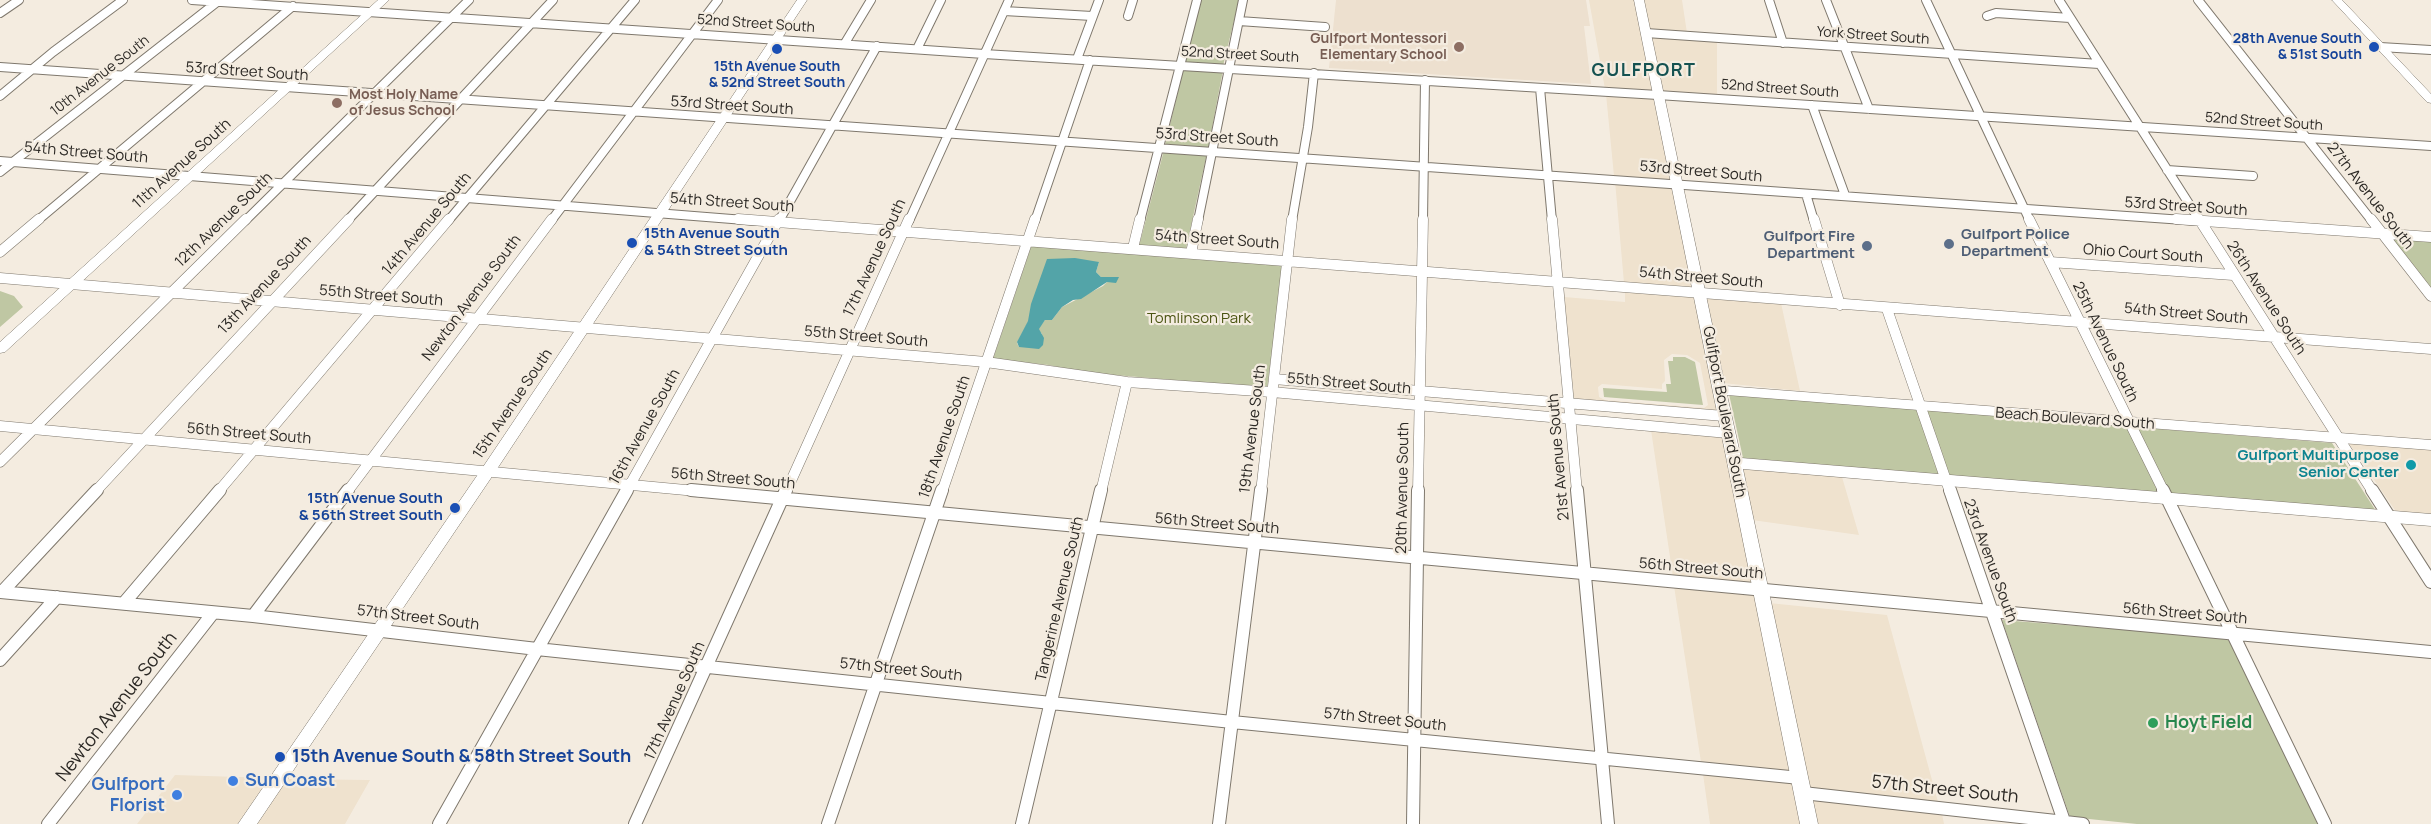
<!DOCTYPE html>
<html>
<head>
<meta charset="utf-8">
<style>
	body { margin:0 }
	canvas { display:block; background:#f4ece0 }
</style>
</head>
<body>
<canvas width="2431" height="824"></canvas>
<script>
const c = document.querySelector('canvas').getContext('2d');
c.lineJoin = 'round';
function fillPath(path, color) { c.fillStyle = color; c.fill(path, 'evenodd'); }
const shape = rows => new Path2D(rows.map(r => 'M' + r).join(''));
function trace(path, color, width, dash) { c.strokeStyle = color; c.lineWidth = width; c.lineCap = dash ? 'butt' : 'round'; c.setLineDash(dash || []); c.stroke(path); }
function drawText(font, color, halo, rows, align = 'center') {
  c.font = font + ' Manrope,sans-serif'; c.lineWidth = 4.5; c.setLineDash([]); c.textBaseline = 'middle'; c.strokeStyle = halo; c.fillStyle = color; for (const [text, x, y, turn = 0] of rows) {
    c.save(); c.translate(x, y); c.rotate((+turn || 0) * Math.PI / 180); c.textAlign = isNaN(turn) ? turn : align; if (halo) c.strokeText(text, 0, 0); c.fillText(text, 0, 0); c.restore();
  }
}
const commercial = shape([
	[1589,0,1635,0,1653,92,1605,89],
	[1643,0,1682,0,1687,33,1650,32],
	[1650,36,1717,40,1717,96,1662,93],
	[1606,94,1654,96,1670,180,1614,176],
	[1615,181,1671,185,1694,290,1624,283],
	[1625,289,1695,296,1718,412,1574,400,1564,297,1625,302],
	[1672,354,1687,355,1700,363,1708,405,1704,408,1605,400,1599,397,1598,387,1602,384,1662,389,1662,384,1665,381,1664,360],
	[1706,297,1781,303,1800,391,1723,383],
	[1651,430,1723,436,1752,584,1673,577],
	[2348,442,2431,449,2431,516,2397,513],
	[1741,468,1842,477,1859,535,1752,520],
	[1674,586,1754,594,1791,771,1701,762],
	[1769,603,1887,615,1938,802,1809,788],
	[1703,774,1793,783,1801,824,1710,824],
	[175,775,271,778,240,824,137,824],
	[286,779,370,780,345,824,255,824],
	[1811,799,1942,814,1944,824,1816,824]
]);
const built = shape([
	[1336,0,1586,0,1590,26,1584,26,1591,84,1329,68]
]);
const green = shape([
	[1201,0,1239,0,1223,66,1185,63],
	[1184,67,1223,70,1208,149,1165,145],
	[1164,150,1207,153,1186,249,1139,246],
	[2389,236,2431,239,2431,289],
	[1032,244,1284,263,1267,388,1080,372,1049,365,993,359],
	[1099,262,1096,272,1101,277,1111,278,1103,286,1062,307,1052,320,1045,320,1038,329,1042,334,1019,347,1017,343,1028,322],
	[0,291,14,296,23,307,0,327],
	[1673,357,1685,357,1695,362,1703,405,1604,397,1603,388,1667,392,1666,384,1671,384,1668,361,1673,361],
	[1729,394,2332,443,2376,511,1743,458],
	[2002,620,2228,638,2318,824,2137,824,2070,817]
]);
const water = shape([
	[1075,258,1099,262,1096,272,1101,277,1119,277,1116,283,1107,282,1081,299,1073,300,1062,307,1052,320,1045,320,1039,329,1044,338,1043,345,1039,349,1019,347,1017,342,1028,321,1031,304,1047,259]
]);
const streetFar2 = shape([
	[192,0,984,54,1658,95,2431,146],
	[1769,0,1783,43],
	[1826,0,1869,109],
	[1926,0,2030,221],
	[2059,0,2200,221],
	[2198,0,2372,221],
	[1004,11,1092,16],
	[0,13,19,0],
	[1128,16,1133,0],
	[1987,16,1996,13,2070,18],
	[1239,21,1325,27],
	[1646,33,2099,64],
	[845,43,871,0],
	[2380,47,2431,50],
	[917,49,941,0],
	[1077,59,1099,0],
	[0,67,2198,221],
	[1540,88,1552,221],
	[0,96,53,52,123,0],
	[1812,105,1845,195],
	[0,161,757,221],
	[2167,170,2253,176],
	[0,172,217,2],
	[1806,194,1814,221],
	[37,221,293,6],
	[245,221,469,0],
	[347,221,553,0],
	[448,221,635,0],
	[551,221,718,0],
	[779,221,877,46],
	[909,221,1009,0],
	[1035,221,1090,60],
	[1140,221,1197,0],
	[1198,221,1243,0],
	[1292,221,1308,127,1314,73],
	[1423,221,1425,80]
]);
const streetFar1 = shape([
	[738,219,2431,349],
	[1552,219,1577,492],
	[1814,219,1840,305],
	[2029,219,2164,492],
	[2176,219,2431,237],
	[2199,219,2373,492],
	[2371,219,2431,296],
	[1133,248,1140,219],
	[0,252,39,219],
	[1191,253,1198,219],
	[2050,262,2233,275],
	[0,278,986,362,1127,382,1272,392,1728,433],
	[1887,309,1950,492],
	[1274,379,1724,416],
	[0,426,707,492],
	[0,462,246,219],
	[95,492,349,219],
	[218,492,449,219],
	[347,492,552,219],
	[626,492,779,219],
	[786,492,909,219],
	[942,492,1035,219],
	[1101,492,1127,382],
	[1261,492,1292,219],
	[1418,492,1423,219]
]);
const street = shape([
	[691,490,2431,652],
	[1577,490,1608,824],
	[1950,490,2065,824],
	[2163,490,2325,824],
	[2372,490,2431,582],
	[0,592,253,616,537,649,1232,722,1800,778],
	[2,592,97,490],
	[124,603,220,490],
	[253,616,348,490],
	[0,660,57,597],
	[1803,793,2083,824],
	[48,824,213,613],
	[439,824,627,490],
	[635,824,786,490],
	[828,824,942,490],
	[1022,824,1101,490],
	[1219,824,1261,490],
	[1413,824,1418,490]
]);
const secondary = shape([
	[378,0,389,0,5,352,0,353,0,342,378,0],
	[797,0,807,0,493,475,257,824,238,824,483,467,797,0],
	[1634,0,1644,0,1725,386,2431,440,2431,450,1727,395,1741,458,2431,514,2431,526,1743,469,1818,824,1800,824,1634,0],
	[2332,0,2342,0,2431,94,2431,103,2427,102,2332,0]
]);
const markers = [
	[1459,47,6,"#8d6e63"],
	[2374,47,6,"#1a4fb4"],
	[777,49,6,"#1a4fb4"],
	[337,103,6,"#8d6e63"],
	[632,243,6,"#1a4fb4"],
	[1949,244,6,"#5c6f8a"],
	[1867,246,6,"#5c6f8a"],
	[2411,465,6,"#0f9aa8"],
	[455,508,6,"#1a4fb4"],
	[2153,723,6,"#2e9e5b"],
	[280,757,6,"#1a4fb4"],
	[233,781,6,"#3f7fe0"],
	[177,795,6,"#3f7fe0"]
];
const farStreetnames = [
	["52nd Street South",756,24,4],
	["York Street South",1873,36,4],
	["52nd Street South",1240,55,3],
	["10th Avenue South",100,76,-38],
	["52nd Street South",1780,89,4],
	["52nd Street South",2264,122,4]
];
const farEducationnames = [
	["Gulfport Montessori",1447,39],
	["Elementary School",1447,55],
	["Most Holy Name",349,95,"left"],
	["of Jesus School",349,111,"left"]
];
const farTransitnames = [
	["28th Avenue South",2362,39],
	["& 51st South",2362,55],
	["15th Avenue South",777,67,"center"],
	["& 52nd Street South",777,83,"center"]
];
const streetNames = [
	["53rd Street South",247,72,4],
	["53rd Street South",732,106,4],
	["53rd Street South",1217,138,4],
	["54th Street South",86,153,5],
	["11th Avenue South",182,164,-42],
	["53rd Street South",1701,172,5],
	["27th Avenue South",2370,196,52],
	["54th Street South",732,203,4],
	["53rd Street South",2186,207,4],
	["12th Avenue South",224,220,-44],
	["14th Avenue South",427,224,-50],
	["54th Street South",1217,240,4],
	["Ohio Court South",2143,254,4],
	["17th Avenue South",875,258,-65],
	["54th Street South",1701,278,5],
	["13th Avenue South",265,285,-47],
	["55th Street South",381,296,5],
	["Newton Avenue South",472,298,-53],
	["26th Avenue South",2266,298,57],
	["54th Street South",2186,314,5],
	["55th Street South",866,337,5],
	["25th Avenue South",2105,342,64],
	["55th Street South",1349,384,5],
	["15th Avenue South",513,404,-56],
	["Gulfport Boulevard South",1724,412,79],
	["Beach Boulevard South",2075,419,4],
	["16th Avenue South",645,427,-61],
	["19th Avenue South",1253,429,-83],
	["56th Street South",249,434,5],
	["18th Avenue South",945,437,-71],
	["21st Avenue South",1559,457,-95],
	["56th Street South",733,479,5],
	["20th Avenue South",1403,488,-89],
	["56th Street South",1217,524,5],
	["23rd Avenue South",1990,561,70],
	["56th Street South",1701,569,5],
	["Tangerine Avenue South",1060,599,-77],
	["56th Street South",2185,614,5],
	["57th Street South",418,618,7],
	["57th Street South",901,670,6],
	["17th Avenue South",675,701,-66],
	["57th Street South",1385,720,6]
];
const transitNames = [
	["15th Avenue South",644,234],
	["& 54th Street South",644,251],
	["15th Avenue South",443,499,"right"],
	["& 56th Street South",443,516,"right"]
];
const serviceNames = [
	["Gulfport Police",1961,235],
	["Department",1961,252],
	["Gulfport Fire",1855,237,"right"],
	["Department",1855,254,"right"]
];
const parkNames = [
	["Tomlinson Park",1199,319]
];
const cultureNames = [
	["Gulfport Multipurpose",2399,456],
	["Senior Center",2399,473]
];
const farDistrictnames = [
	["GULFPORT",1644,71]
];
const nearStreetnames = [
	["Newton Avenue South",117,707,-52],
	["57th Street South",1945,790,6]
];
const nearLeisurenames = [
	["Hoyt Field",2165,723]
];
const nearTransitnames = [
	["15th Avenue South & 58th Street South",292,757]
];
const nearShopnames = [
	["Sun Coast",245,781],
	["Gulfport",165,785,"right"],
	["Florist",165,806,"right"]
];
fillPath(commercial, '#efe2ce');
fillPath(built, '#ede0cf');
fillPath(green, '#bfc7a3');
fillPath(water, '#53a4a8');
trace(streetFar2, '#7f786d', 10);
trace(streetFar1, '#7f786d', 11);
trace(street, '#7f786d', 14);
trace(secondary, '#7f786d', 1);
trace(streetFar2, '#fff', 8);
trace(streetFar1, '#fff', 10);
trace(street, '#fff', 12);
fillPath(secondary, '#fff');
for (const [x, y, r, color] of markers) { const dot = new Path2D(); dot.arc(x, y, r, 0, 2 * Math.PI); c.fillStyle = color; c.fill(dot); trace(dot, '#f4ece0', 2); }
drawText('14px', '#2c2925', '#f4ece0', farStreetnames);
drawText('bold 14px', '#785e54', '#f4ece0', farEducationnames, 'right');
drawText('bold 14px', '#164399', '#f4ece0', farTransitnames, 'right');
drawText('15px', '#2c2925', '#f4ece0', streetNames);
drawText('bold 15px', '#164399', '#f4ece0', transitNames, 'left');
drawText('bold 15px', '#4e5e75', '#f4ece0', serviceNames, 'left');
drawText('15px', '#4b5412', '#f4ece0', parkNames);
drawText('bold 15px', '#0d838f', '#f4ece0', cultureNames, 'right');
c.letterSpacing = '1.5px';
drawText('bold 18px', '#155251', '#f4ece0', farDistrictnames);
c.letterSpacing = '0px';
drawText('18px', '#2c2925', '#f4ece0', nearStreetnames);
drawText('bold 18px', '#27864d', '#f4ece0', nearLeisurenames, 'left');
drawText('bold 18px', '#164399', '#f4ece0', nearTransitnames, 'left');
drawText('bold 18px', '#366cbe', '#f4ece0', nearShopnames, 'left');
</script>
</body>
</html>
